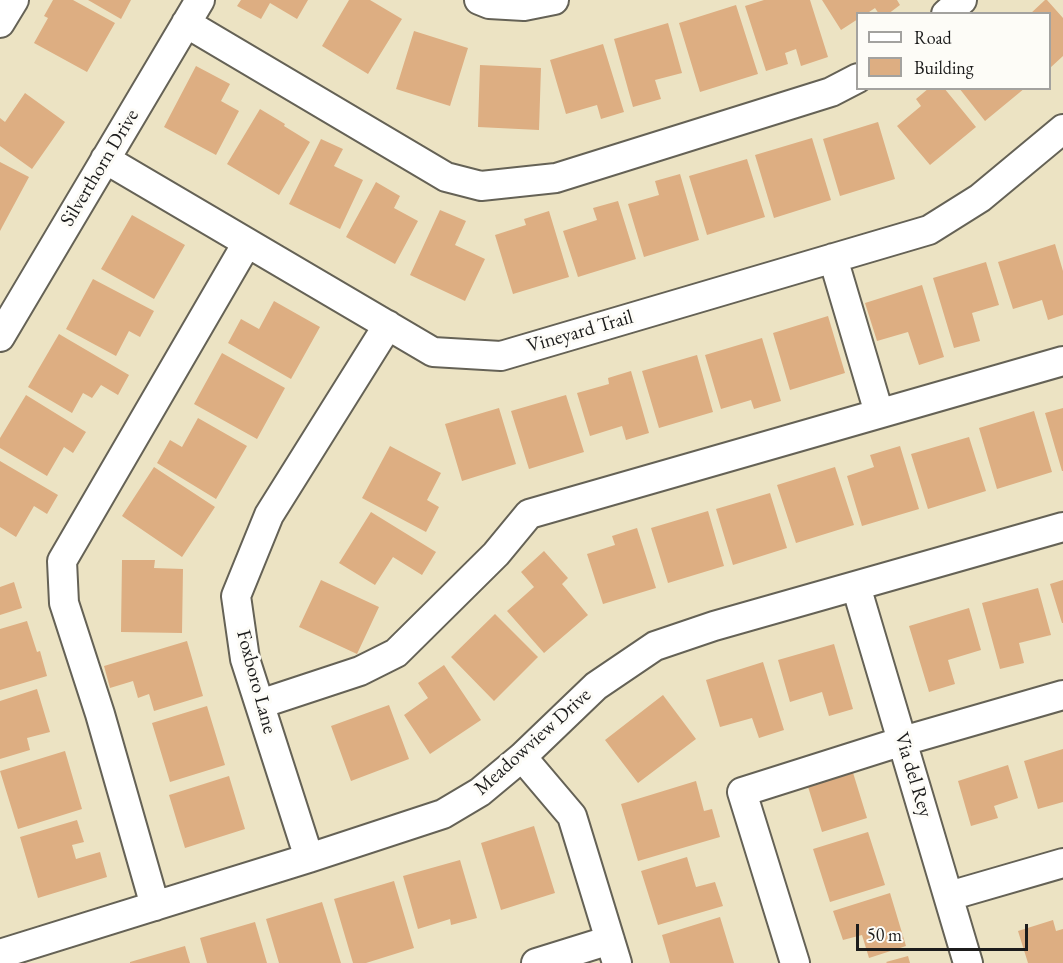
<!DOCTYPE html>
<html>
<head>
<meta charset="utf-8">
<style>
	body { margin:0 }
	#map { position:relative; width:1063px; height:963px; overflow:hidden; background:#ece3c3; font-family:"EB Garamond",serif }
	canvas { display:block }
	.legend { position:absolute; left:856px; top:12px; width:195px; height:78px; box-sizing:border-box; background:#fdfcf7; border:2px solid #a3a29f; margin:0; padding:8px 10px; list-style:none; font-size:18px; color:#1c1c1c }
	.legend li { display:flex; align-items:center; gap:12px; height:30px }
	.legend b { width:30px; border:2px solid #a3a29f }
	.scale { position:absolute; left:856px; top:924px; width:172px; height:27px; box-sizing:border-box; border:3px solid #1c1c1c; border-top:0; padding-left:8px; font-size:18px; line-height:21px; white-space:nowrap; color:#1c1c1c; -webkit-text-stroke:4px #fdfcf7; paint-order:stroke }
</style>
</head>
<body>
<div id="map">
<canvas width="1063" height="963"></canvas>
<ul class="legend">
<li><b style="height:8px;background:#fff"></b>Road</li>
<li><b style="height:16px;background:#ddae82"></b>Building</li>
</ul>
<div class="scale">50 m</div>
</div>
<script>
const c = document.querySelector('canvas').getContext('2d');
c.lineJoin = 'round';
function fillPath(path, color) { c.fillStyle = color; c.fill(path, 'evenodd'); }
const shape = rows => new Path2D(rows.map(r => 'M' + r).join(''));
function trace(path, color, width, dash) { c.strokeStyle = color; c.lineWidth = width; c.lineCap = dash ? 'butt' : 'round'; c.setLineDash(dash || []); c.stroke(path); }
function drawText(font, color, halo, rows, align = 'center') {
  c.font = font + ' "EB Garamond",serif'; c.lineWidth = 6; c.setLineDash([]); c.textBaseline = 'middle'; c.strokeStyle = halo; c.fillStyle = color; for (const [text, x, y, turn = 0] of rows) {
    c.save(); c.translate(x, y); c.rotate((+turn || 0) * Math.PI / 180); c.textAlign = isNaN(turn) ? turn : align; if (halo) c.strokeText(text, 0, 0); c.fillText(text, 0, 0); c.restore();
  }
}
const building = shape([
	[53,0,73,0,115,23,87,72,34,43,48,18,44,16],
	[88,0,131,0,121,19],
	[241,0,308,0,297,19,270,3,261,19,237,6],
	[349,0,370,0,402,19,368,74,322,46],
	[764,0,810,0,828,57,801,66,796,49,785,53,788,64,766,71,745,6],
	[822,0,897,0,900,5,888,14,879,14,875,8,866,14,858,14,858,19,841,30],
	[1045,0,1047,0,1063,18,1063,56,1050,68,1050,14,1030,14],
	[736,5,758,74,700,92,679,23],
	[668,23,682,73,655,80,661,99,633,107,614,39],
	[414,31,468,48,450,106,396,89],
	[603,44,624,112,601,119,597,105,566,114,550,60],
	[480,65,541,68,539,130,478,127],
	[196,66,230,84,221,101,239,111,216,155,164,127],
	[929,88,944,88,976,127,930,165,897,126,921,106,916,99],
	[959,88,1025,88,985,121],
	[25,93,65,122,32,169,0,146,0,118,5,122],
	[260,109,285,124,284,126,310,142,279,195,227,164],
	[878,122,895,179,840,196,823,139],
	[812,138,831,200,774,218,755,155],
	[321,139,343,149,334,166,363,180,340,229,289,204],
	[747,159,765,217,707,235,689,176],
	[0,162,29,177,0,231],
	[680,174,699,240,644,257,628,204,659,195,655,181],
	[376,182,400,196,394,208,418,221,395,264,346,237],
	[618,201,636,259,578,277,563,231,597,220,593,208],
	[440,210,466,221,455,245,485,259,465,301,410,275],
	[549,211,569,277,513,294,495,235,526,225,524,219],
	[132,215,185,245,154,299,101,269],
	[1055,244,1063,271,1063,315,1048,320,1042,300,1013,309,998,262],
	[986,262,999,305,972,313,980,341,954,348,933,278],
	[93,279,154,311,140,337,129,331,116,356,66,329],
	[922,285,944,357,919,365,908,332,877,341,865,303],
	[274,301,320,327,291,379,228,343,241,319,259,329],
	[828,316,845,373,790,390,773,333],
	[59,334,129,375,118,395,101,385,92,398,83,393,72,413,28,387],
	[762,338,781,401,754,409,751,400,721,409,705,355],
	[222,353,285,388,257,439,194,404],
	[697,355,713,412,659,428,642,371],
	[631,371,649,433,626,440,622,426,590,436,577,393,609,384,608,378],
	[26,395,86,432,73,453,64,447,47,476,0,448,0,438],
	[566,395,584,452,529,469,511,411],
	[499,408,516,464,462,481,445,424],
	[1063,408,1063,471,1062,471,1045,413],
	[1034,411,1052,472,997,489,979,428],
	[198,418,247,446,216,499,157,463,170,440,182,447],
	[969,437,986,491,928,509,911,454],
	[390,446,441,473,427,500,439,507,426,532,362,498],
	[900,446,919,509,862,526,847,476,874,467,870,455],
	[0,461,58,495,47,514,34,506,16,537,0,527],
	[154,467,215,507,182,557,122,516],
	[835,467,854,525,796,543,777,485],
	[770,493,787,548,733,565,716,509],
	[708,511,724,566,668,583,651,528],
	[371,512,436,552,422,575,393,557,375,585,339,563],
	[637,528,656,588,603,604,587,554,615,545,612,536],
	[544,551,568,578,562,584,588,615,544,653,507,611,534,587,521,572],
	[122,560,155,560,154,568,183,569,182,633,121,632],
	[321,580,379,607,357,654,299,627],
	[1063,580,1063,623,1062,623,1050,584],
	[14,582,22,608,0,615,0,587],
	[1038,588,1051,635,1019,643,1024,663,1000,669,982,603],
	[969,608,981,650,948,660,955,684,929,692,909,626],
	[495,614,538,657,494,701,451,657],
	[27,621,37,652,40,651,47,676,0,690,0,629],
	[187,641,203,696,154,711,149,694,138,698,133,681,110,688,104,666],
	[834,644,853,709,829,716,822,692,790,702,778,660],
	[763,662,784,730,759,738,752,718,720,727,706,680],
	[444,665,481,720,430,754,404,715,428,698,418,683],
	[37,689,50,732,27,738,30,750,0,759,0,701],
	[663,695,696,739,638,783,605,740],
	[389,705,409,759,351,781,331,726],
	[207,706,225,765,170,782,152,723],
	[1063,749,1063,802,1038,809,1024,761],
	[65,751,82,809,18,829,0,771],
	[850,763,867,818,822,832,805,777],
	[1008,765,1018,798,994,806,998,818,971,826,958,781],
	[229,776,245,829,185,848,169,795],
	[696,781,704,811,712,809,720,837,638,861,621,804],
	[77,820,84,842,72,845,76,859,100,852,107,877,38,898,20,837],
	[534,826,555,893,501,910,481,843],
	[868,832,885,885,830,902,813,849],
	[687,857,696,887,715,882,723,906,658,925,641,871],
	[460,860,477,918,451,925,450,919,418,929,403,876],
	[394,881,414,948,366,963,353,963,334,899],
	[890,893,906,946,869,958,862,935,843,940,833,911],
	[322,902,341,963,279,963,266,919],
	[720,917,734,963,670,963,662,935],
	[1053,920,1056,931,1063,929,1063,963,1028,963,1018,931],
	[255,922,267,963,207,963,200,938],
	[185,946,190,963,130,963,130,962],
	[908,956,910,963,887,963,886,962]
]);
const minor = shape([
	[479,0,489,4,524,6,554,0],
	[946,14,962,0],
	[0,23,14,0],
	[186,23,446,177,481,186,556,178,831,92,858,78],
	[105,159,433,352,501,356,929,230,980,198,1063,129],
	[833,258,879,413],
	[0,337,200,0],
	[856,586,968,963],
	[260,704,360,671,396,653,496,554,529,514,1063,361],
	[522,757,572,816,617,963],
	[309,858,245,659,236,596,269,515,388,325],
	[949,896,1063,863],
	[155,906,100,714,64,603,62,561,247,243],
	[0,954,309,858,443,814,480,792,522,757,596,686,655,646,714,626,1063,527],
	[536,963,610,940],
	[795,963,742,792,903,741,1063,695]
]);
const streetNames = [
	["Silverthorn Drive",100,168,-59],
	["Vineyard Trail",580,332,-16],
	["Foxboro Lane",256,682,75],
	["Meadowview Drive",533,742,-42],
	["Via del Rey",913,775,73]
];
fillPath(building, '#ddae82');
trace(minor, '#656256', 32);
trace(minor, '#fff', 28);
drawText('20px', '#1c1c1c', '#fdfcf7', streetNames);
</script>
</body>
</html>
